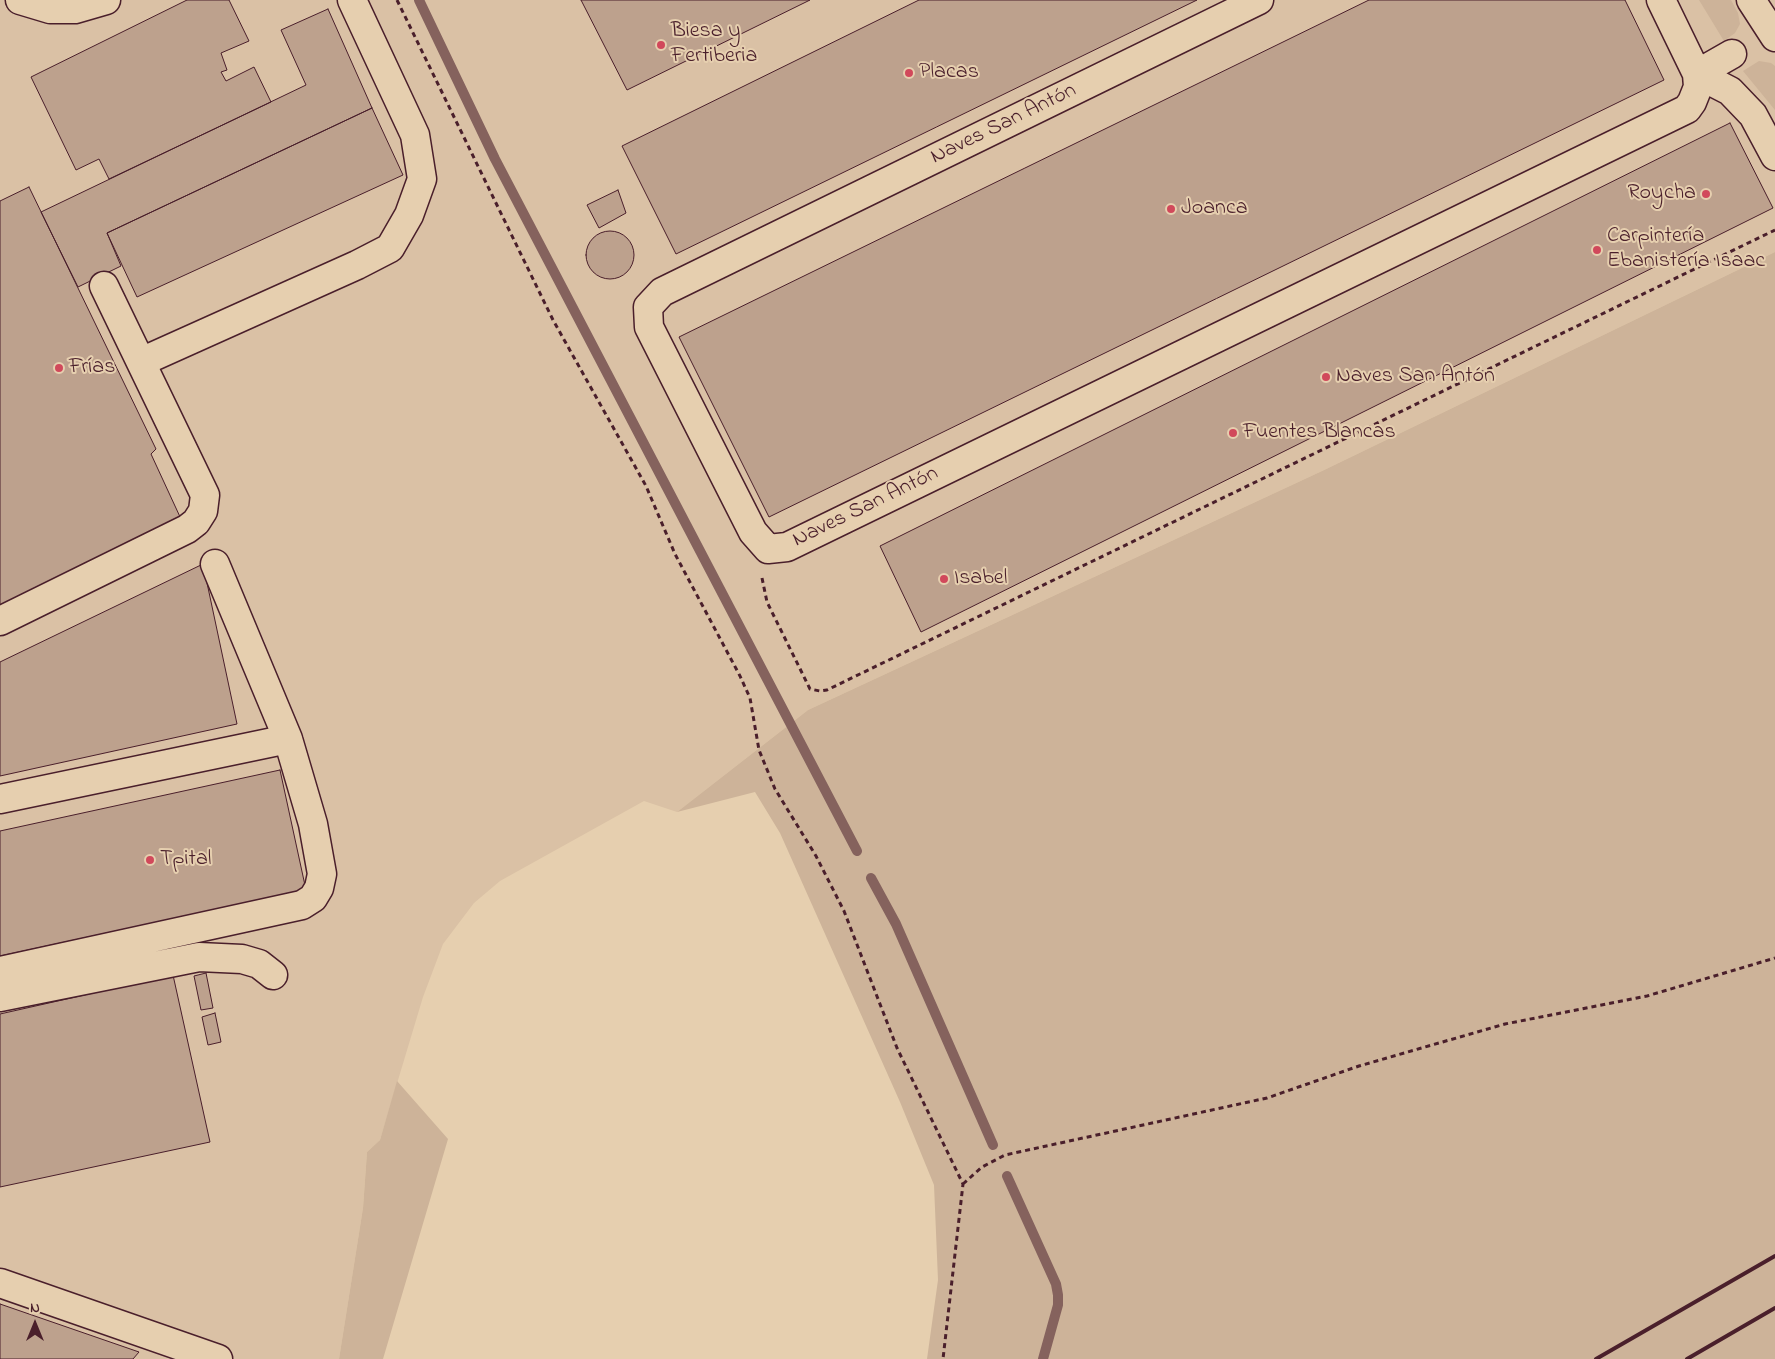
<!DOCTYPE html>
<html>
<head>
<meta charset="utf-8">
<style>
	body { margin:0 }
	#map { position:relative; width:1775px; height:1359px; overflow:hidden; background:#e6cfaf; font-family:"Indie Flower",sans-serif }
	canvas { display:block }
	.north { position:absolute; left:10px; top:1299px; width:50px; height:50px; -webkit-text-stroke:4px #e6cfaf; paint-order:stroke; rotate:0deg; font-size:14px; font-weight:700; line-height:20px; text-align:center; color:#4a1f2b }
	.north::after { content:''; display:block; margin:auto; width:18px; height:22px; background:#4a1f2b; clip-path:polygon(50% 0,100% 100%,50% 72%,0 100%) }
</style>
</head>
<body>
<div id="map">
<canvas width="1775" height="1359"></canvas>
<div class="north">N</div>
</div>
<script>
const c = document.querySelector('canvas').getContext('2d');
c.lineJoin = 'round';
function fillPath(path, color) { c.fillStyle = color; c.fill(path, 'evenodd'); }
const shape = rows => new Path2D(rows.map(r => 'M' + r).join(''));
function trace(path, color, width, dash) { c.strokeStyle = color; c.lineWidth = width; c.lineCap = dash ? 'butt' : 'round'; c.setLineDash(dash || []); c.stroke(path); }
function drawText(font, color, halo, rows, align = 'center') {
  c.font = font + ' "Indie Flower",sans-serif'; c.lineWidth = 4; c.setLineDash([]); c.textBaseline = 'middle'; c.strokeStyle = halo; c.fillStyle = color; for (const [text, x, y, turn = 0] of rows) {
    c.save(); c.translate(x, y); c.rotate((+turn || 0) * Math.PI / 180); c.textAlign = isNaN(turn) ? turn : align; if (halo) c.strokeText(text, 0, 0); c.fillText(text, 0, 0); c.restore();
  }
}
const built = shape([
	[0,0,1775,0,1775,252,1322,471,808,710,677,812,644,801,500,881,474,903,443,944,423,997,380,1140,367,1152,363,1208,339,1359,0,1359]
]);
const green = shape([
	[1699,0,1731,0,1738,13,1740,24,1735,33,1724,41],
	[1759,61,1771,63,1775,66,1775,110,1743,71],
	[1775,252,1775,1359,927,1359,938,1280,934,1185,900,1102,780,833,755,792,677,812,808,710,1322,471],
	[397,1081,448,1139,383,1359,339,1359,363,1208,367,1152,380,1140]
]);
const stream = shape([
	[419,0,495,159,857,851],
	[871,878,896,924,993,1145],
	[1007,1176,1056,1284,1058,1295,1058,1305,1043,1359]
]);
const building = shape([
	[187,0,229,0,249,41,221,53,227,70,221,72,226,81,254,67,271,102,109,179,99,159,76,170,31,77,187,0],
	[581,0,810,0,627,90,581,0],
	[919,0,1197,0,676,254,622,146,919,0],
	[1369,0,1625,0,1664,80,769,517,679,337,1369,0],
	[328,9,372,108,107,233,121,266,78,287,41,212,306,85,281,30,328,9],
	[372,108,403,175,137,297,107,233,372,108],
	[1730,123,1773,208,921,632,880,546,1730,123],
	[29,187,156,449,151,454,181,519,0,608,0,201,29,187],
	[618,190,626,213,599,228,587,205,618,190],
	'586 255a24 24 0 1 1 48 0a24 24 0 1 1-48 0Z',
	[203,564,237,724,0,776,0,662,203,564],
	[280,770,306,890,0,956,0,831,280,770],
	[206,973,213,1008,201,1010,194,976,206,973],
	[173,975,210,1142,0,1187,0,1014,173,975],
	[215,1013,221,1042,208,1045,202,1017,215,1013],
	[0,1304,139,1352,133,1359,0,1359,0,1304]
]);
const path = shape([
	[397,0,553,320,646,486,675,554,740,676,750,698,759,750,775,789,816,856,844,911,897,1048,963,1184,943,1359],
	[762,578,767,602,810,689,820,691,827,690,1775,230],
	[963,1184,982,1167,1005,1155,1267,1098,1359,1066,1505,1024,1647,996,1775,958]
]);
const minor = shape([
	[20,0,50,9,75,9,106,0],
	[1259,0,662,292,648,307,649,327,753,532,768,549,787,547,1687,109,1692,102,1698,87,1697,74,1661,0],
	[1751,0,1775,37],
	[1697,74,1730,91,1753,115,1775,156],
	[1697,74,1732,54],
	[141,362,357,265,390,248,409,215,422,179,415,135,352,0],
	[215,564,288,739],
	[0,621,187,529,196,522,203,511,205,495,104,286],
	[0,799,288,739,313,824,322,874,319,888,313,898,302,905,0,971],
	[0,997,199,957,242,959,259,964,273,975],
	[0,1283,218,1359]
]);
const rail = shape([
	[1596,1359,1775,1256],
	[1687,1359,1775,1308]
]);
const markers = [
	[661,45,5,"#d1495b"],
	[909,73,5,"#d1495b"],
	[1706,194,5,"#d1495b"],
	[1171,209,5,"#d1495b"],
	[1597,250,5,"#d1495b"],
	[59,368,5,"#d1495b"],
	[1326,377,5,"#d1495b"],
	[1233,433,5,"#d1495b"],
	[944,579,5,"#d1495b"],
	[150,860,5,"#d1495b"]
];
const poiNames = [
	["Biesa y",671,32],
	["Fertiberia",671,57],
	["Placas",919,73],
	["Roycha",1696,194,"right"],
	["Joanca",1181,209],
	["Carpintería",1607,237],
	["Ebanistería Isaac",1607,262],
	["Frías",69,368],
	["Naves San Antón",1336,377],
	["Fuentes Blancas",1243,433],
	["Isabel",954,579],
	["Tpital",160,860]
];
const streetNames = [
	["Naves San Antón",1004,125,-26],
	["Naves San Antón",866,508,-26]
];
fillPath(built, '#dac1a5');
fillPath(green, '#cdb399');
trace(stream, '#85625d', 10);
fillPath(building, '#bda18d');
trace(building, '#4a1f2b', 1);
trace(minor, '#4a1f2b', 31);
trace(path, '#4a1f2b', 3, [5, 4]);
trace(minor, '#e6cfaf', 28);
trace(rail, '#4a1f2b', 4);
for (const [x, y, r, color] of markers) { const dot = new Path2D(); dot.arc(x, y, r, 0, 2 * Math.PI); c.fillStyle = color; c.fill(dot); trace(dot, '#e6cfaf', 2); }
drawText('22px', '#4a1f2b', '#e6cfaf', poiNames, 'left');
drawText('22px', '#4a1f2b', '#e6cfaf', streetNames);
</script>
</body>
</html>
